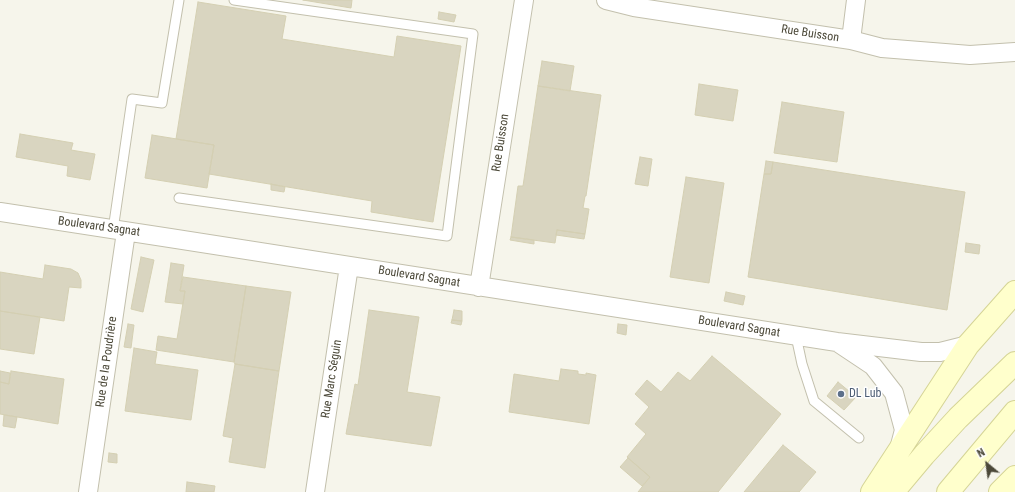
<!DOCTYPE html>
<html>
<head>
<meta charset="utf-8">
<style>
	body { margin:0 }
	#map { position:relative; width:1015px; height:492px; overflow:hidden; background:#f6f5eb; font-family:"Roboto Condensed",sans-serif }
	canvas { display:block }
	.north { position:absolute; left:967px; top:444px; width:40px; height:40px; -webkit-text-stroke:3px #fff; paint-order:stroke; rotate:331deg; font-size:11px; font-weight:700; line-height:16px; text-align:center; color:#4b4838 }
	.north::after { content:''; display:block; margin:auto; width:14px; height:18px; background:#4b4838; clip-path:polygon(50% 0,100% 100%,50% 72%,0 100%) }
</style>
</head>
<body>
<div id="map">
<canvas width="1015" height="492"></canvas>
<div class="north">N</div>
</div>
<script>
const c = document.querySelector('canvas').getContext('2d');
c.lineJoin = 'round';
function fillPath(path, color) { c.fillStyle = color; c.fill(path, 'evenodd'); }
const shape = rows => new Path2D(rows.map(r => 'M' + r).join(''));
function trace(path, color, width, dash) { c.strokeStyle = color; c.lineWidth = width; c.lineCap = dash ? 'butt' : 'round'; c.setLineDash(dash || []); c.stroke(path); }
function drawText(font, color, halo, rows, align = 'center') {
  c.font = font + ' "Roboto Condensed",sans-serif'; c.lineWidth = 3; c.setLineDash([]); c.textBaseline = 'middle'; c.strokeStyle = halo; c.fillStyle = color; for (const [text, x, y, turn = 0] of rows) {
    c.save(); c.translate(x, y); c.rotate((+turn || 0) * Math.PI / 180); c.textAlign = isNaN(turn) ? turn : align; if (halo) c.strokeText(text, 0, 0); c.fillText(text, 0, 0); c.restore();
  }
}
const building = shape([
	[303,0,352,0,351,8,303,0],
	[198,2,286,16,282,39,394,57,397,36,461,46,433,222,371,212,372,201,209,174,214,145,176,139,198,2],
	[439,12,456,15,454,22,438,19,439,12],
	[542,61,574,66,570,91,538,86,542,61],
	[699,84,738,90,733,121,695,115,699,84],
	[538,86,601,95,586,196,585,196,583,208,589,209,585,234,557,230,555,243,511,237,518,186,523,186,538,86],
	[782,102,844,112,837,162,774,153,782,102],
	[20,134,73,143,71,150,95,154,90,180,67,176,68,166,16,157,20,134],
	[152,135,214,145,207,188,145,178,152,135],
	[640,157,652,159,648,186,635,184,640,157],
	[766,161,773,162,771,174,764,174,766,161],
	[773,162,965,192,947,310,748,277,764,174,771,174,773,162],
	[686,177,724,183,709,283,670,277,686,177],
	[271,184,285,187,284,192,271,190,271,184],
	[557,230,585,234,584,239,556,235,557,230],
	[511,237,534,240,534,244,510,240,511,237],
	[966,243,980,245,979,254,965,252,966,243],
	[141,257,154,260,143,312,131,309,141,257],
	[171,263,184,265,180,291,185,291,183,304,165,302,171,263],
	[45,265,71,269,78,273,81,280,81,288,69,287,64,321,0,311,0,272,43,279,45,265],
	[183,277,246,286,234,362,156,350,158,336,177,339,185,291,180,291,183,277],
	[246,286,291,292,279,371,235,364,234,362,246,286],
	[726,292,745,296,743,305,724,301,726,292],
	[369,310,419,317,407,392,440,397,431,446,346,434,355,384,358,385,369,310],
	[454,310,462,311,462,321,452,320,454,310],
	[0,311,40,317,34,354,0,349,0,311],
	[452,320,462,321,461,325,451,323,452,320],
	[128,324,134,325,131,348,124,347,128,324],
	[618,324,627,325,626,335,617,333,618,324],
	[134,348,157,352,155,364,198,370,191,420,125,411,134,348],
	[712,356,781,414,718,492,638,492,650,477,627,457,646,434,635,424,649,407,635,394,647,380,661,392,678,372,690,381,712,356],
	[235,364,279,371,265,468,229,462,233,438,223,436,235,364],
	[561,369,578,371,578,374,586,375,586,373,596,375,589,424,509,412,514,374,559,381,561,369],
	[0,371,10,373,9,384,0,382,0,371],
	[11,371,64,379,58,424,0,414,0,382,9,384,11,371],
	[838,382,856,397,844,410,827,396,838,382],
	[4,415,17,417,15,428,3,426,4,415],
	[783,445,816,472,799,492,744,492,783,445],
	[109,453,117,454,117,463,108,462,109,453],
	[628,458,650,477,642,486,620,467,628,458],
	[187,482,215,486,214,492,186,492,187,482]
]);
const service = shape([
	[179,198,447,236,473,34,234,0],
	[113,230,132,99,162,103,179,0],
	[796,336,802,364,814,401,859,438]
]);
const minor = shape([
	[606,0,634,7,851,40,882,48,970,55,1015,52],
	[851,40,856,0],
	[0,212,170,238,837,342,921,352,940,352,968,345],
	[479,287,524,0],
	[840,344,873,366,894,393,904,430,899,449],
	[88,492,126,232],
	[315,492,349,266]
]);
const secondary = shape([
	[872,492,968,345,1015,292],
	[893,492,924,455,958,418,1015,363],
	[948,492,1015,412],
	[1000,492,1015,477]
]);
const markers = [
	[841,394,4,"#5c6f8a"]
];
const streetNames = [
	["Rue Buisson",810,34,9],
	["Rue Buisson",501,143,-81],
	["Boulevard Sagnat",99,227,8],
	["Boulevard Sagnat",419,277,9],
	["Boulevard Sagnat",739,327,9],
	["Rue de la Poudrière",107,362,-82],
	["Rue Marc Séguin",332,379,-81]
];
const serviceNames = [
	["DL Lub",849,394]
];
fillPath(building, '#d9d5c0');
trace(building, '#d4cfb2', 1);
trace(service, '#c3c0ad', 11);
trace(minor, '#c3c0ad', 20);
trace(secondary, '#d5d496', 24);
trace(service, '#fff', 9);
trace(minor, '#fff', 18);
trace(secondary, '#ffc', 22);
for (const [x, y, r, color] of markers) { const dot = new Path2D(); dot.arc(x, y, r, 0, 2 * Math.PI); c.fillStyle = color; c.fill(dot); trace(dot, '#fff', 1.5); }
drawText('12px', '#4b4838', '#fff', streetNames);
drawText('12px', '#4e5e75', '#fff', serviceNames, 'left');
</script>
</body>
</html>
